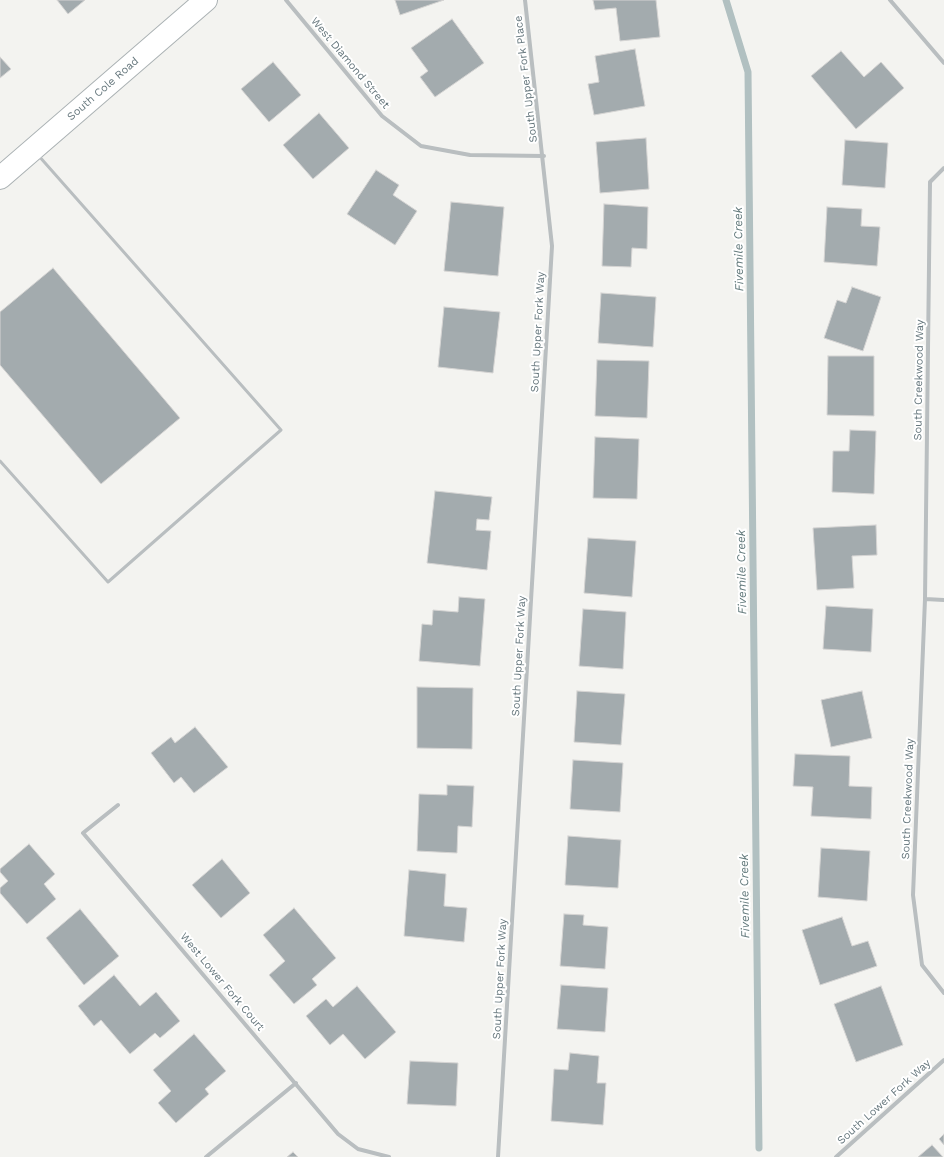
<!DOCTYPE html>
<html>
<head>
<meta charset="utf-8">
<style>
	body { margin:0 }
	canvas { display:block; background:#f3f3f0 }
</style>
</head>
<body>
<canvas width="944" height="1157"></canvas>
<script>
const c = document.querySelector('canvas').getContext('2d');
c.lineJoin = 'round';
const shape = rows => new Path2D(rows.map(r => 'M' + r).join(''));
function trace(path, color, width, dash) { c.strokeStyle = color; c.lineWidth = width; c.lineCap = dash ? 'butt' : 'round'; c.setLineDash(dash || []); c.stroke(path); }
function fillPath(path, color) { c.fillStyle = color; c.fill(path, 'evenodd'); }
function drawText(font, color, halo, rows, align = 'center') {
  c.font = font + ' "Work Sans",sans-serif'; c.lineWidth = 4; c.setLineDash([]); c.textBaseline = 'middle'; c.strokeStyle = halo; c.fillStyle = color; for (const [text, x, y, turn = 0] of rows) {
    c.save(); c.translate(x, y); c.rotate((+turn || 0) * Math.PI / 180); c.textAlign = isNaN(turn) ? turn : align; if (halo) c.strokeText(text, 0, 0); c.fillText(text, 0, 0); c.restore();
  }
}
const stream = shape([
	[726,0,748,72,759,1148]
]);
const building = shape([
	[57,0,85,0,68,14,57,0],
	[395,0,444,0,400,15,395,0],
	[593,0,656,0,660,37,620,41,616,8,595,10,593,0],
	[452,19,484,63,435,97,420,77,428,71,411,48,452,19],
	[635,49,645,106,594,115,588,84,599,82,595,56,635,49],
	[841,51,864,77,881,62,904,88,856,129,811,76,841,51],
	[0,57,11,69,0,78,0,57],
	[273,62,301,95,269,122,241,89,273,62],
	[319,113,349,148,313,179,283,145,319,113],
	[646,138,649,189,600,193,596,142,646,138],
	[845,140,888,143,885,188,842,185,845,140],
	[376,170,399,185,393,195,417,211,395,245,347,214,376,170],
	[451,202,504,207,498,276,444,271,451,202],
	[604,204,648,207,647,249,632,248,631,267,602,266,604,204],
	[827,207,862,209,861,226,880,227,877,266,824,262,827,207],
	[53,268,180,418,101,484,0,365,0,312,53,268],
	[852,287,881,297,863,351,824,338,837,300,846,303,852,287],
	[601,293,656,297,653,347,598,343,601,293],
	[444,307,500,312,493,373,438,367,444,307],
	[828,356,874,356,874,416,827,415,828,356],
	[597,360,649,361,647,418,595,416,597,360],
	[850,430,876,431,874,494,832,492,833,451,849,451,850,430],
	[595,437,639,439,637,499,593,498,595,437],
	[435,491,492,497,489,520,477,519,476,530,491,531,487,570,427,563,435,491],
	[876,525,877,555,852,556,854,588,817,590,813,528,876,525],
	[588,538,636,541,632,597,584,593,588,538],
	[459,597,485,599,480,666,419,661,422,624,432,625,433,610,458,612,459,597],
	[826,606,873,609,871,652,823,649,826,606],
	[583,609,626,612,623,669,579,666,583,609],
	[417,687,473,688,472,749,417,748,417,687],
	[577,691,625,694,621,745,574,742,577,691],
	[862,691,872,738,831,747,821,700,862,691],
	[195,727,228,767,194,793,181,777,174,783,151,753,171,737,175,743,195,727],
	[795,754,850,756,849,786,872,787,871,819,811,816,813,787,793,786,795,754],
	[573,760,623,763,620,812,570,809,573,760],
	[447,785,474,786,472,827,458,826,457,853,417,851,419,794,447,795,447,785],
	[568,836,621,840,618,888,565,885,568,836],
	[29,844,55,874,44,884,56,899,27,924,0,893,0,888,8,881,0,872,0,869,29,844],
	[821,848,870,851,867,901,818,897,821,848],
	[222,859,250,893,221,918,192,885,222,859],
	[409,870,446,874,444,906,467,908,464,942,404,936,409,870],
	[294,908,336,958,312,979,317,985,294,1004,269,975,285,961,263,935,294,908],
	[80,909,119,956,84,985,46,938,80,909],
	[564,914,584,915,583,925,608,927,605,969,560,966,564,914],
	[842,917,852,946,868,941,877,966,820,985,802,930,842,917],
	[114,975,140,1006,156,992,180,1021,160,1038,155,1033,130,1054,101,1020,94,1026,78,1006,114,975],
	[561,985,608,988,605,1032,557,1029,561,985],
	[357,986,396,1032,365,1059,343,1034,330,1045,306,1016,326,999,333,1007,357,986],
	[881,986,903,1045,856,1062,834,1004,881,986],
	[194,1034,226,1071,205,1089,209,1094,176,1123,158,1103,171,1091,153,1070,194,1034],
	[570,1053,599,1056,597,1083,606,1083,603,1125,551,1121,554,1069,568,1070,570,1053],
	[410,1061,458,1063,456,1106,407,1104,410,1061],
	[944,1134,944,1145,939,1139,944,1134],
	[932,1145,943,1157,918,1157,932,1145],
	[293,1152,298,1157,287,1157,293,1152]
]);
const service = shape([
	[0,461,108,582,281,430,38,155]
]);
const minor = shape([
	[286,0,382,116,421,146,470,155,544,156],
	[890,0,944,63],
	[944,168,930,182,925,599,913,895,922,965,944,993],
	[925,599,944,600],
	[118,805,83,833,338,1134,358,1149,389,1157],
	[206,1157,296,1083],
	[498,1157,552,246,525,0],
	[836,1157,944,1060]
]);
const secondary = shape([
	[0,178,206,0]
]);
const streetNames = [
	["West Diamond Street",350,63,50],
	["South Upper Fork Place",526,79,-97],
	["South Cole Road",103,89,-41],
	["South Upper Fork Way",538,332,-87],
	["South Creekwood Way",919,380,-89],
	["South Upper Fork Way",519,656,-87],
	["South Creekwood Way",908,799,-88],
	["South Upper Fork Way",500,979,-87],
	["West Lower Fork Court",222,982,50],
	["South Lower Fork Way",884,1102,-42]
];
const waterNames = [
	["Fivemile Creek",739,249,-91],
	["Fivemile Creek",742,572,-91],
	["Fivemile Creek",745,896,-91]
];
trace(stream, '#b1c0c1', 7);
fillPath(building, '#a3abae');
trace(building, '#d5d4d3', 1);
trace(secondary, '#abb2b4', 24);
trace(service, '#b9bec0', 3);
trace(minor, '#b9bec0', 4);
trace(secondary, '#fff', 22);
drawText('11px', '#66777d', '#fff', streetNames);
drawText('italic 12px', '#62797b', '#fff', waterNames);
</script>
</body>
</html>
